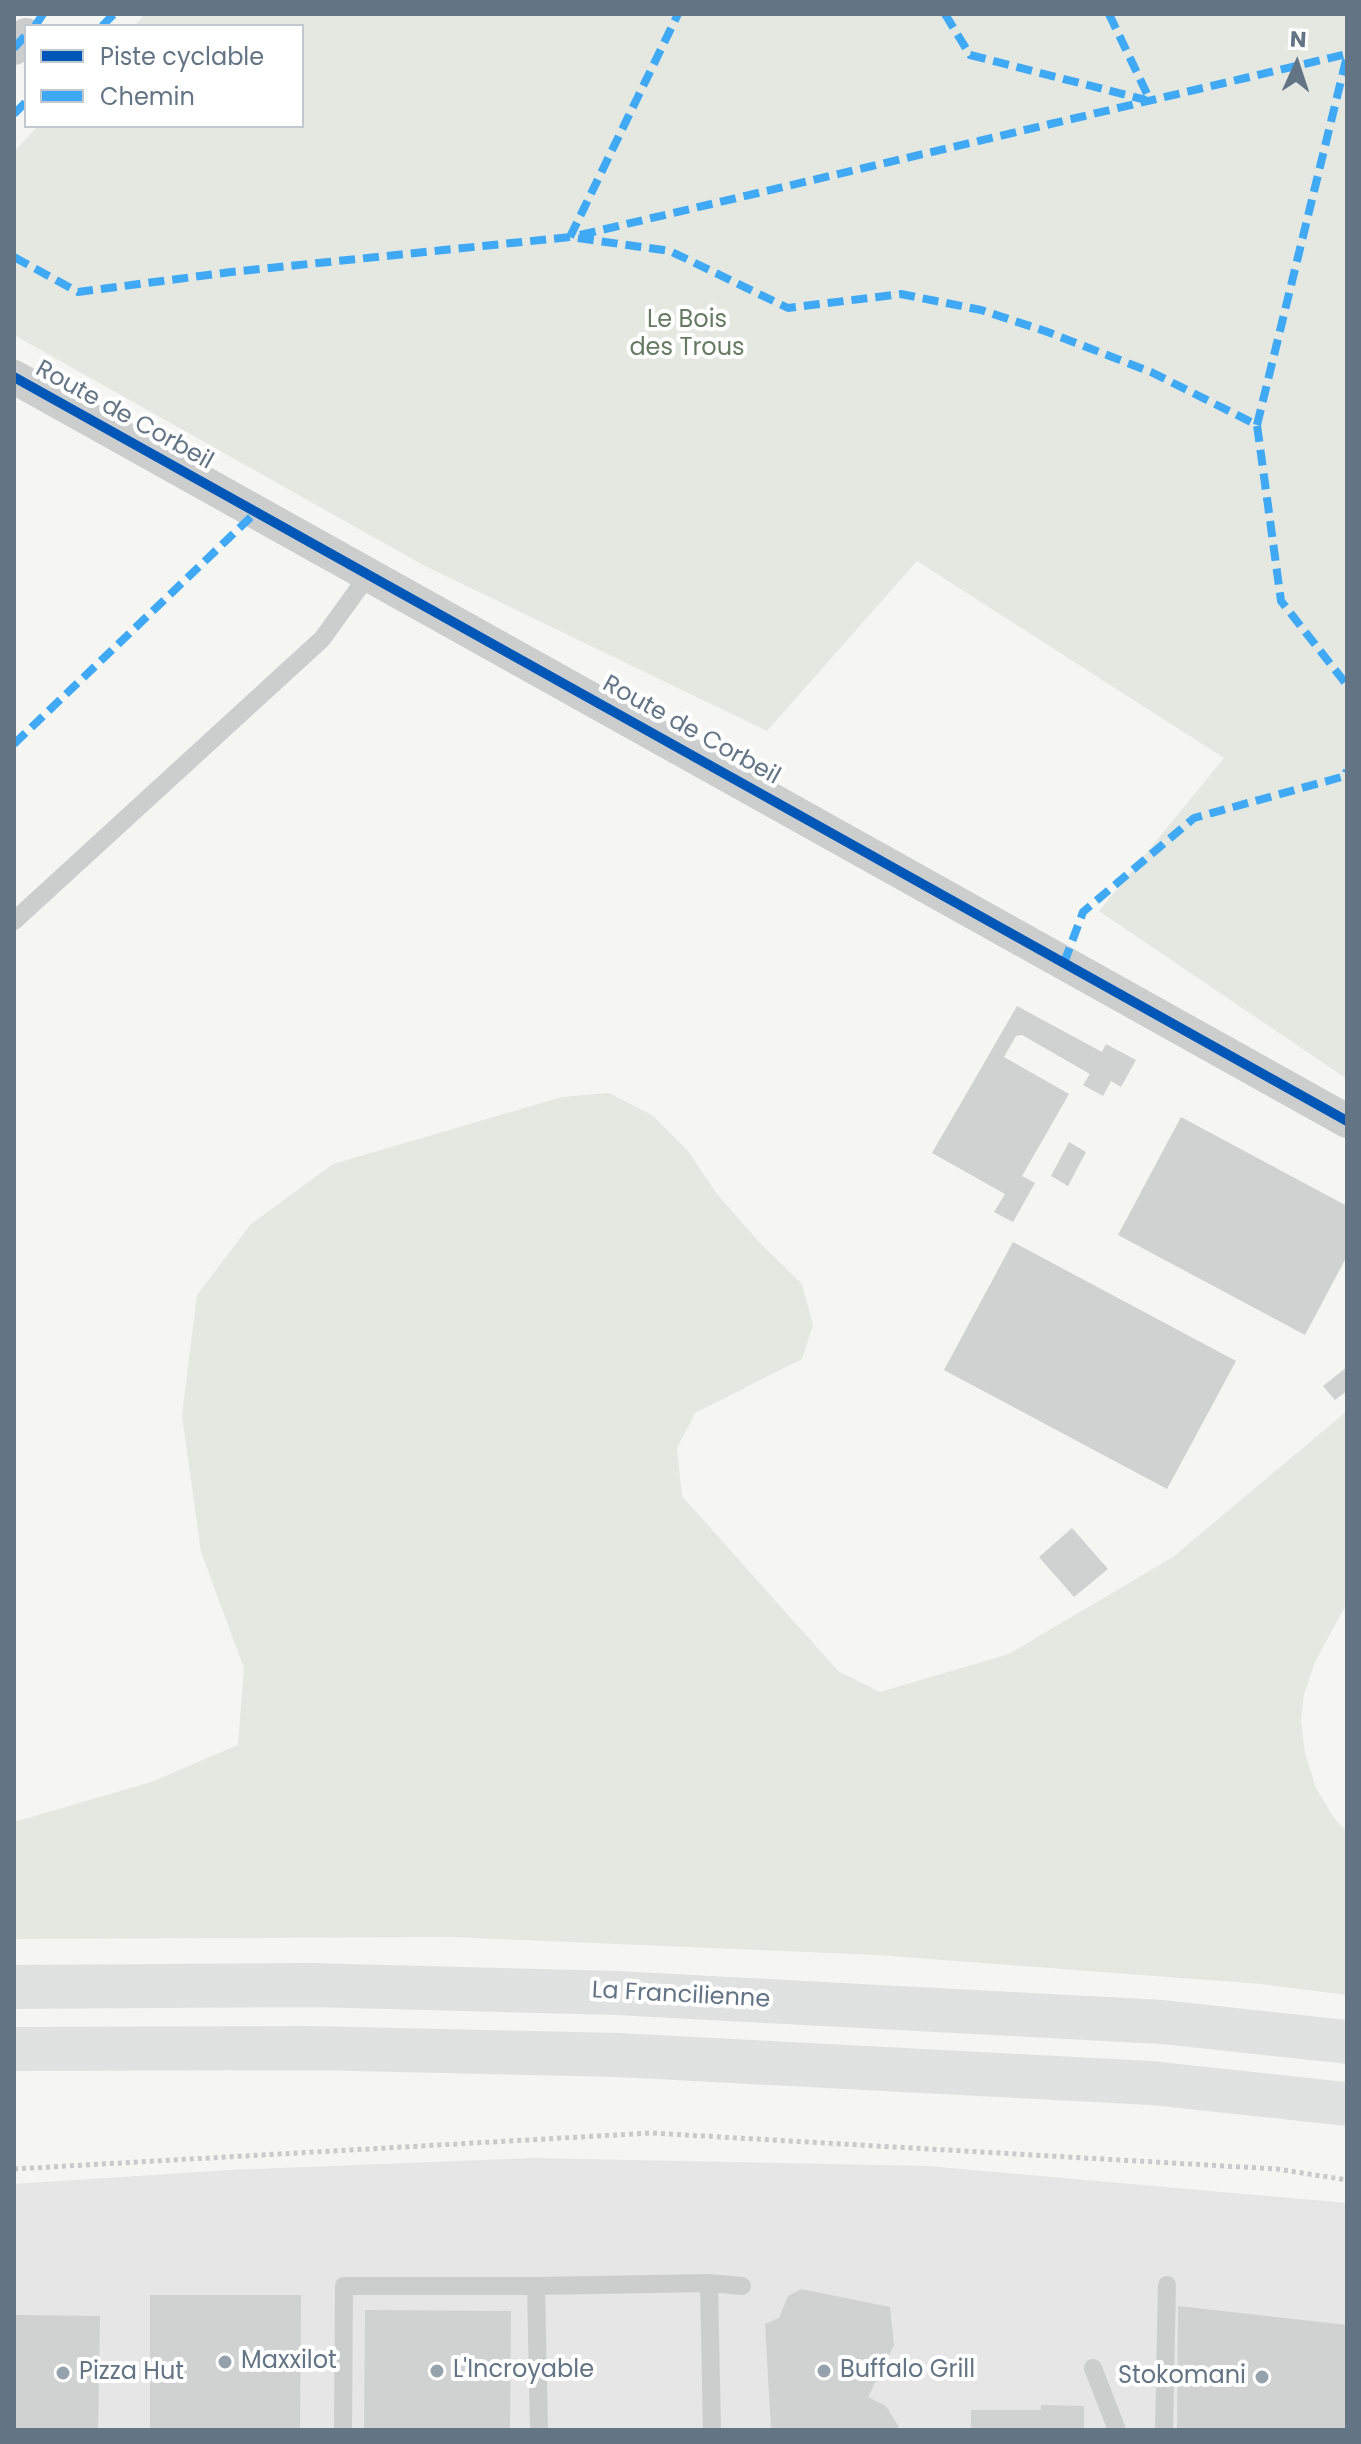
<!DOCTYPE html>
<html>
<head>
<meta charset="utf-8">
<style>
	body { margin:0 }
	#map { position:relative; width:1361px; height:2444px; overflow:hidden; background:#f5f5f2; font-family:Poppins,sans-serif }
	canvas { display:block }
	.frame { position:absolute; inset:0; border:16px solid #637585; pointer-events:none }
	.legend { position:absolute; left:24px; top:24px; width:280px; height:104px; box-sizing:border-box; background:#fff; border:2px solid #c1c8ce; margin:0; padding:10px 14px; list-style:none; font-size:24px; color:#637585 }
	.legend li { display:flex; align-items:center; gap:16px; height:40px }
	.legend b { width:40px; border:2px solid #c1c8ce }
	.north { position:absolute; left:1257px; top:24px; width:80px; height:80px; -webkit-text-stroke:6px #fff; paint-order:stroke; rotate:3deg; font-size:22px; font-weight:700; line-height:32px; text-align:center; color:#637585 }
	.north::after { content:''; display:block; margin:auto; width:28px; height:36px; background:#637585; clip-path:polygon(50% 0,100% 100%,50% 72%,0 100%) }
</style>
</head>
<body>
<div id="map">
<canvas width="1361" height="2444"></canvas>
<div class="frame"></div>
<ul class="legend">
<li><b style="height:10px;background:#0057b8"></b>Piste cyclable</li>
<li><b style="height:10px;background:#3fa9f5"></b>Chemin</li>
</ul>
<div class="north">N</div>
</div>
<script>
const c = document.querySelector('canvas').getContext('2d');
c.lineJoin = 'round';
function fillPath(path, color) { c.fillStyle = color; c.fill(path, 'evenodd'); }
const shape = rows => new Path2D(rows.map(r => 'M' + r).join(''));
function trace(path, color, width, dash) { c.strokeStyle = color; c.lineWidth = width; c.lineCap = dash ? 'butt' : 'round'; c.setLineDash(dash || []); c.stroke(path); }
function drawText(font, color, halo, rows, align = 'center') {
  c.font = font + ' Poppins,sans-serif'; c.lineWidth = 8; c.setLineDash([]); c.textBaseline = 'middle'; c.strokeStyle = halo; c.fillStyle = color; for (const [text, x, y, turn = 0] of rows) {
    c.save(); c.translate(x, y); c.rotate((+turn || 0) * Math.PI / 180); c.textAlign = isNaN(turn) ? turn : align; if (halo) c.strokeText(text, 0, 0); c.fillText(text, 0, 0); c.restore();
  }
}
const built = shape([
	[534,2158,927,2166,1347,2203,1347,2430,14,2430,14,2184,230,2170]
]);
const green = shape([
	[145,14,1347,14,1347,1079,1099,911,1224,758,917,561,767,731,423,565,14,335,14,152,38,126,302,126,302,26,134,26],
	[609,1093,652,1115,688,1151,717,1194,760,1243,802,1284,813,1325,802,1359,695,1413,677,1448,682,1496,838,1671,880,1692,1009,1654,1173,1557,1347,1411,1347,1603,1315,1662,1304,1694,1301,1721,1305,1753,1316,1788,1334,1818,1347,1832,1347,1995,1261,1984,877,1955,452,1937,14,1939,14,1822,151,1782,238,1745,244,1668,201,1552,182,1415,197,1295,251,1224,333,1164,562,1097]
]);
const building = shape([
	[1017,1006,1102,1052,1106,1044,1136,1060,1121,1087,1111,1081,1103,1096,1083,1085,1090,1074,1022,1035,1016,1036,1004,1057,1069,1094,1022,1176,1035,1183,1013,1222,994,1212,1005,1194,932,1153],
	[1181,1117,1347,1206,1347,1256,1305,1335,1118,1235],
	[1069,1142,1086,1152,1068,1186,1051,1176],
	[1013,1242,1236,1361,1167,1489,944,1370],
	[1347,1367,1347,1391,1335,1400,1323,1386],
	[1072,1528,1108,1569,1074,1597,1039,1557],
	[801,2289,890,2307,894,2345,868,2397,886,2406,899,2427,894,2430,771,2430,765,2324,779,2318,788,2296],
	[150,2295,301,2295,300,2430,150,2430],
	[1178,2306,1347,2325,1347,2430,1177,2430],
	[365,2310,511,2311,510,2430,364,2430],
	[14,2315,100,2316,98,2430,14,2430],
	[1041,2405,1084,2406,1084,2430,971,2430,971,2410,1041,2410]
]);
const path = shape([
	[14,2169,651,2133,1277,2169,1347,2180]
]);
const service = shape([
	[14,921,322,639,369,574],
	[536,2286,539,2430],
	[1093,2368,1117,2430],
	[343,2430,344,2286,536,2286,709,2283],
	[712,2430,709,2283,742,2286],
	[1164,2430,1167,2285]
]);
const minor = shape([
	[14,48,26,35],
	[14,377,1347,1121]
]);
const trunk = shape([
	[14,1987,311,1985,616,1993,1162,2022,1347,2042],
	[14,2049,310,2048,618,2055,1151,2083,1347,2104]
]);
const quiet = shape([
	[945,14,970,55,1146,100],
	[1109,14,1150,100],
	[35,26,43,14],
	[102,26,114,14],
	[14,48,26,35],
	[14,114,26,102],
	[580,235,1347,54],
	[570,237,678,14],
	[14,257,78,292,231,272,570,237,670,251,788,308,901,294,981,310,1045,331,1151,372,1257,425,1281,601,1347,685],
	[1257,425,1347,56],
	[14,744,255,513],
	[1064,963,1083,912,1194,818,1345,776,1347,770]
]);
const cycleway = shape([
	[14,377,1347,1121]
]);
const markers = [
	[225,2362,8,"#96a2ab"],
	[437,2371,8,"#96a2ab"],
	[824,2371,8,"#96a2ab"],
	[63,2373,8,"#96a2ab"],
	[1262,2377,8,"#96a2ab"]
];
const parkNames = [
	["Le Bois",687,321],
	["des Trous",687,349]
];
const streetNames = [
	["Route de Corbeil",124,416,29],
	["Route de Corbeil",691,731,29],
	["La Francilienne",681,1996,3]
];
const poiNames = [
	["Maxxilot",241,2362],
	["L'Incroyable",453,2371],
	["Buffalo Grill",840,2371],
	["Pizza Hut",79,2373],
	["Stokomani",1246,2377,"right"]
];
fillPath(built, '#e5e6e5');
fillPath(green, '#e4e8e0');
fillPath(building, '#d0d1d1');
trace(path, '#cacacb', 5, [4, 4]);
trace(service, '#cccece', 18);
trace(minor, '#cccece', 34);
trace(trunk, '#e0e1e1', 44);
trace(quiet, '#3fa9f5', 8, [16, 8]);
trace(cycleway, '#0057b8', 10);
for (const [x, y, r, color] of markers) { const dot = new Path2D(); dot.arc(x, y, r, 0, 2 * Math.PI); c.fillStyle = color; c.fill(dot); trace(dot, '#fff', 3); }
drawText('24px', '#677b62', '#fff', parkNames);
drawText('24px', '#637585', '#fff', streetNames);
drawText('24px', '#637585', '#fff', poiNames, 'left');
</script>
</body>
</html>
